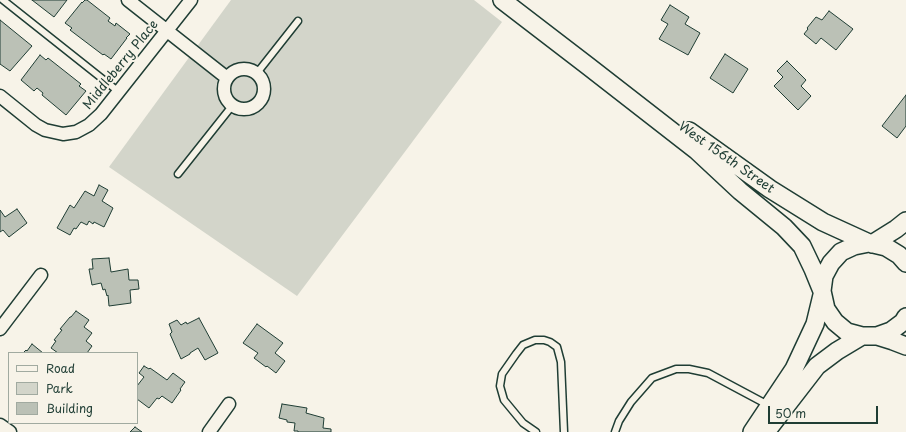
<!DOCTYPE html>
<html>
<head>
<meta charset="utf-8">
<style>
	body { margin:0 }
	#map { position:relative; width:906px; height:432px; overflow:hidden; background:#f7f3e8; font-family:"Playpen Sans",sans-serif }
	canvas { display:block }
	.legend { position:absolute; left:8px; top:352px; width:130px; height:72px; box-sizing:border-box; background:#f7f3e8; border:1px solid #a1aaa0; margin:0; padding:5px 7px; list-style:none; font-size:12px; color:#1f3d34 }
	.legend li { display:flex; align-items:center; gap:8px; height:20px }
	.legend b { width:20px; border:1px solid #a1aaa0 }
	.scale { position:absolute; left:768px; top:406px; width:110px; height:18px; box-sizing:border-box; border:2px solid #1f3d34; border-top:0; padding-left:5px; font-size:12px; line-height:14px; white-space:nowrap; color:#1f3d34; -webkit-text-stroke:3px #f7f3e8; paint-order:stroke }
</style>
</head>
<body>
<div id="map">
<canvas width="906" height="432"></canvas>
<ul class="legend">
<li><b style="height:5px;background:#f7f3e8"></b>Road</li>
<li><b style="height:11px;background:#d3d5ca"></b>Park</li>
<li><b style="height:11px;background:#bbc1b6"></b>Building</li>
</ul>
<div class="scale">50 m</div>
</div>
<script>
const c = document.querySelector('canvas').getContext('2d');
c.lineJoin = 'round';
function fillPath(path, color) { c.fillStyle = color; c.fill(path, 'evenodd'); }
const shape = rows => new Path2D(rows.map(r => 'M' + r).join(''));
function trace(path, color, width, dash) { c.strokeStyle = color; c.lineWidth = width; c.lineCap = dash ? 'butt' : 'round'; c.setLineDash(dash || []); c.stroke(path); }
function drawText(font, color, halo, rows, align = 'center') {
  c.font = font + ' "Playpen Sans",sans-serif'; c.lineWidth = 4; c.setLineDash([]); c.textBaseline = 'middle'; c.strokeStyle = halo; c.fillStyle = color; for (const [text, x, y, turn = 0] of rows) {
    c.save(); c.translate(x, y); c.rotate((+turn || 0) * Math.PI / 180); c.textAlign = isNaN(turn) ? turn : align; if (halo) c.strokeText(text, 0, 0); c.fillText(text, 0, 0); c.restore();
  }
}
const green = shape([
	[231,0,474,0,502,22,297,296,109,167]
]);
const building = shape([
	[32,0,67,0,54,17,32,0],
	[85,0,87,0,110,18,108,21,115,26,116,23,130,34,126,38,127,38,111,59,104,54,103,55,70,30,72,28,65,23,82,2,82,3,85,0],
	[670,5,689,17,685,24,700,33,688,55,659,39,668,24,661,20,670,5],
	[829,11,853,29,836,50,821,38,816,44,804,34,808,29,807,28,816,17,822,20,829,11],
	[0,20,32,46,10,71,0,64,0,20],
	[725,54,748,69,733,93,710,78,725,54],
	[40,55,46,60,48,58,81,84,79,86,86,91,66,115,42,95,43,93,37,88,34,91,21,80,40,55],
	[787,61,806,80,801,86,811,96,798,110,774,86,783,77,777,71,787,61],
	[906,95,906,126,897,138,882,126,906,95],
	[99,185,108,190,102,201,113,208,104,227,94,222,93,224,89,221,87,225,81,222,76,229,74,228,70,235,57,228,70,205,74,208,85,191,94,196,99,185],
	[17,209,27,223,9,237,3,230,0,232,0,210,5,217,17,209],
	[109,258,111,272,128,269,129,280,138,280,139,289,130,290,131,303,109,306,108,295,107,296,105,289,103,290,101,283,92,285,89,269,93,269,92,259,109,258],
	[76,311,89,320,84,327,92,333,86,341,92,346,87,353,58,353,51,348,56,341,54,340,62,330,60,329,70,317,71,317,76,311],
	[199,318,218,353,205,360,198,348,190,353,190,354,181,359,170,334,172,332,169,324,177,320,181,325,186,322,187,324,199,318],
	[257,324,283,343,275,353,285,361,276,373,267,366,266,367,254,358,258,353,243,343,257,324],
	[32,344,43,353,23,353,26,350,27,351,32,344],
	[144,366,149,369,150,368,167,380,173,373,185,382,180,389,181,390,172,403,162,396,159,399,157,398,149,408,137,399,137,386,144,377,139,373,144,366],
	[282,404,307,408,306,413,324,418,323,428,331,429,331,432,298,432,298,431,294,431,295,423,287,422,287,420,279,418,282,404],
	[135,427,142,432,130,432,135,427]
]);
const lane = shape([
	[3,0,119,92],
	[257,73,298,21],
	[178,174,232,106],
	[536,432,523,423,504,400,500,386,502,374,516,354,523,345,535,340,544,340,550,342,557,347,561,362,564,432],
	[615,432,619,421,631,402,652,378,676,369,689,369,708,373,768,405]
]);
const street = shape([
	[128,0,227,78],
	'224 89a20 20 0 1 1 40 0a20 20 0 1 1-40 0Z',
	[0,96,36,125,45,130,63,134,76,132,89,125,101,114,191,0],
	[0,329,41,275],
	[0,425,10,432],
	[209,432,229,404]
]);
const secondary = shape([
	[502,0,588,66,696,150,740,191,784,227,802,246,813,269,822,291],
	[689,131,770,189,823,222,869,243],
	[872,244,896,229,906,221],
	[906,263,899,255,886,247,869,243,854,246,841,252,831,263,824,276,822,291,826,309,835,322,847,332,862,336,877,336,891,331,903,322,906,317],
	[877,336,893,341,906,346],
	[752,432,794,369,815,324,822,295],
	[766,432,817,366,837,351,862,336]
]);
const streetNames = [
	["Middleberry Place",121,65,-51],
	["West 156th Street",726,158,35]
];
fillPath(green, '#d3d5ca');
fillPath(building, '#bbc1b6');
trace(building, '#1f3d34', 1);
trace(lane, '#1f3d34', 9);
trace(street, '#1f3d34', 15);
trace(secondary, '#1f3d34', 20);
trace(lane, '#f7f3e8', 6);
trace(street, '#f7f3e8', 12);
trace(secondary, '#f7f3e8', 17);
drawText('13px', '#1f3d34', '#f7f3e8', streetNames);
</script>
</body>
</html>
